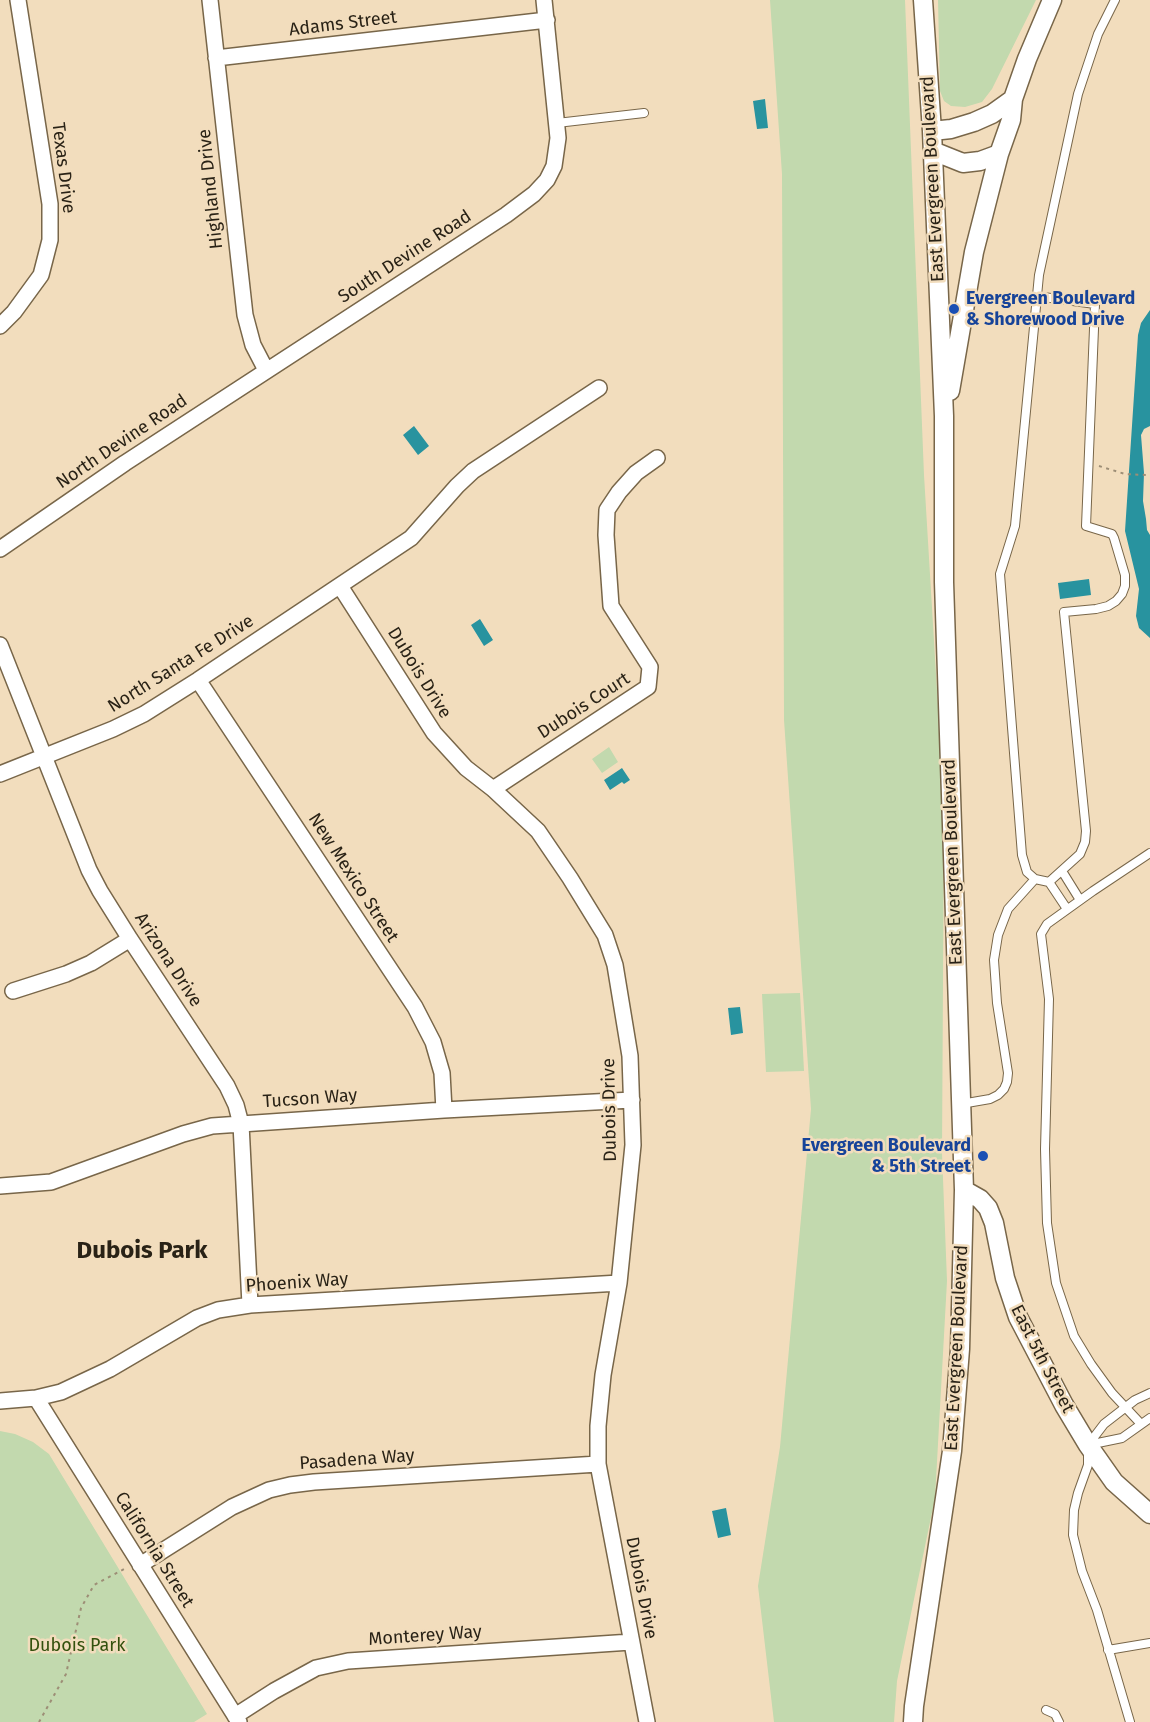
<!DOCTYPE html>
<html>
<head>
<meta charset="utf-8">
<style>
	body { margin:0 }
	canvas { display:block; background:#f2ddbd }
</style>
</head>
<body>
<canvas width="1150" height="1722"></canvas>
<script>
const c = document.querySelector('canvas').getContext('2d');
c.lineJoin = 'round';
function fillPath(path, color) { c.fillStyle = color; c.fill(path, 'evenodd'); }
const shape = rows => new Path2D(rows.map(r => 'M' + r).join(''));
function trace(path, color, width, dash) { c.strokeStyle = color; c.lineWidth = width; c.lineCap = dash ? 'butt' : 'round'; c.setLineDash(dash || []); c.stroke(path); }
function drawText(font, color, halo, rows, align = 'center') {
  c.font = font + ' "Fira Sans",sans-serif'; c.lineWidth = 5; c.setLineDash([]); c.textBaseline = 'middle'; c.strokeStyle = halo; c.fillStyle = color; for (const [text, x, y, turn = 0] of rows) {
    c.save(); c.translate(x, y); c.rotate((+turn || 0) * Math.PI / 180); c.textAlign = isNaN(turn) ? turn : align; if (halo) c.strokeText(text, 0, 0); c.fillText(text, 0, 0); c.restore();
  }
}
const green = shape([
	[770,0,905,0,924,475,944,807,942,1153,947,1281,935,1498,897,1681,894,1722,774,1722,758,1586,780,1447,811,1109,784,720,782,174],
	[938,0,1036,0,992,89,982,102,965,107,951,106,944,101,940,91],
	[609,747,618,762,602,773,592,759],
	[800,993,804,1071,766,1072,762,994],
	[0,1431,15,1434,33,1442,49,1454,207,1714,194,1722,0,1722]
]);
const water = shape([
	[765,99,768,128,757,129,753,101],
	[1150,310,1150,426,1144,429,1141,435,1144,473,1143,501,1146,519,1147,530,1150,535,1150,638,1139,628,1136,616,1139,589,1125,531,1138,335,1141,323],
	[414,426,429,446,418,455,403,435],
	[1089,579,1091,595,1060,599,1058,583],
	[480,619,493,640,484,646,471,625],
	[622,768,630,780,624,784,622,782,610,790,604,780],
	[740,1007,743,1033,731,1035,728,1008],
	[726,1508,731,1535,718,1538,712,1511]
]);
const path = shape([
	[1099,466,1125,474,1146,475],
	[39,1722,66,1674,81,1608,94,1585,126,1568]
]);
const service = shape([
	[557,123,644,113],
	[1036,296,1095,304,1086,526,1112,534,1114,538,1125,575,1125,586,1122,594,1116,601,1108,606,1096,609,1064,612,1086,831,1085,842,1080,854,1049,882],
	[1062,871,1080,900],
	[1067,909,1049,882,1035,879,1027,872,1022,855,1000,574,1015,526,1039,275,1078,94,1098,34,1115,0],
	[961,1104,990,1099,998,1095,1004,1089,1007,1082,1008,1073,997,1003,994,960,998,935,1008,909,1035,879],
	[1150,1393,1135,1400,1104,1424,1088,1445,1122,1438,1150,1418],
	[1141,1424,1112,1393,1091,1364,1074,1336,1056,1283,1047,1223,1045,1149,1049,999,1041,934,1047,924,1093,891,1150,853],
	[1088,1453,1088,1465,1078,1493,1074,1510,1073,1535,1082,1571,1097,1610,1130,1722],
	[1108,1650,1150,1643],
	[1046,1710,1055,1714,1059,1722]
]);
const minor = shape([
	[210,0,245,315,253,345,266,370],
	[216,58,547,20],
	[0,326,14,312,41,275,50,240,50,204,18,0],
	[0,549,125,463,506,215,534,194,547,180,554,166,558,138,544,0],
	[340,586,434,733,466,768,493,789,538,831,570,878,605,935,615,965,630,1056,633,1145,619,1283,603,1375,598,1426,598,1464,647,1722],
	[0,645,89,870,100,891,130,939,227,1086,236,1105,241,1124,250,1305],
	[198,680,415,1007,433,1042,442,1073,444,1110],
	[0,774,113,729,144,714,198,680,411,538,457,486,473,471,599,388],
	[493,789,648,687,650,667,611,606,606,535,607,510,619,492,636,473,657,458],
	[13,991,66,974,91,963,130,939],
	[0,1186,51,1182,183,1134,212,1126,444,1110,632,1100],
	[36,1398,239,1722],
	[0,1401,36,1398,61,1392,110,1369,197,1318,218,1310,250,1305,619,1283],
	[140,1565,232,1507,269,1490,290,1485,314,1482,598,1464],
	[235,1716,274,1691,316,1668,348,1661,631,1642]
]);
const tertiary = shape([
	[932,131,951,129,974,122,992,114,1013,99],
	[933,151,963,163,980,161,999,154],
	[950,391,974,252,999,154,1011,120,1013,99,1027,59,1052,0],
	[964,1190,980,1199,988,1208,994,1223,1005,1278,1018,1317,1064,1405,1088,1445,1114,1482,1150,1514],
	[913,1722,914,1706,952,1451,960,1349,964,1190,944,582,944,416,932,131,923,0]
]);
const markers = [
	[954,309,6,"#1a4fb4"],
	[983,1156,6,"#1a4fb4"]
];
const streetNames = [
	["Adams Street",343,24,-7],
	["Texas Drive",63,168,83],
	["East Evergreen Boulevard",933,179,-93],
	["Highland Drive",211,189,-96],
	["South Devine Road",405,257,-33],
	["North Devine Road",122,442,-34],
	["North Santa Fe Drive",181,664,-32],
	["Dubois Drive",419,673,58],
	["Dubois Court",584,706,-33],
	["East Evergreen Boulevard",953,862,-92],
	["New Mexico Street",353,878,57],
	["Arizona Drive",168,960,57],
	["Tucson Way",310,1099,-4],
	["Dubois Drive",610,1110,-91],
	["Phoenix Way",297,1283,-4],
	["East Evergreen Boulevard",957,1348,-87],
	["East 5th Street",1042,1359,63],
	["Pasadena Way",357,1460,-4],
	["California Street",154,1550,58],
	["Dubois Drive",641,1588,79],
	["Monterey Way",425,1636,-4]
];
const transitNames = [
	["Evergreen Boulevard",966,299],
	["& Shorewood Drive",966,320],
	["Evergreen Boulevard",971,1146,"right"],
	["& 5th Street",971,1167,"right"]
];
const parkNames = [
	["Dubois Park",77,1646]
];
const districtNames = [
	["Dubois Park",142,1251]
];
fillPath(green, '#c2d9ae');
fillPath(water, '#28939f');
trace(service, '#786649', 10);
trace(minor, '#786649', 18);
trace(tertiary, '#786649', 21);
trace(path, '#9d8e76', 2, [3, 4.5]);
trace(service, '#fff', 8);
trace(minor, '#fff', 15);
trace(tertiary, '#fff', 18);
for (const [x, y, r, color] of markers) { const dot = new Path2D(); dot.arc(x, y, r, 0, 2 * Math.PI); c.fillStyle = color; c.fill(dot); trace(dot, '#f2ddbd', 2); }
drawText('18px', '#292216', '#f2ddbd', streetNames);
drawText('bold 18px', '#164399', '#f2ddbd', transitNames, 'left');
drawText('18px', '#33510d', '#f2ddbd', parkNames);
drawText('bold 24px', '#292216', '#f2ddbd', districtNames);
</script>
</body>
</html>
